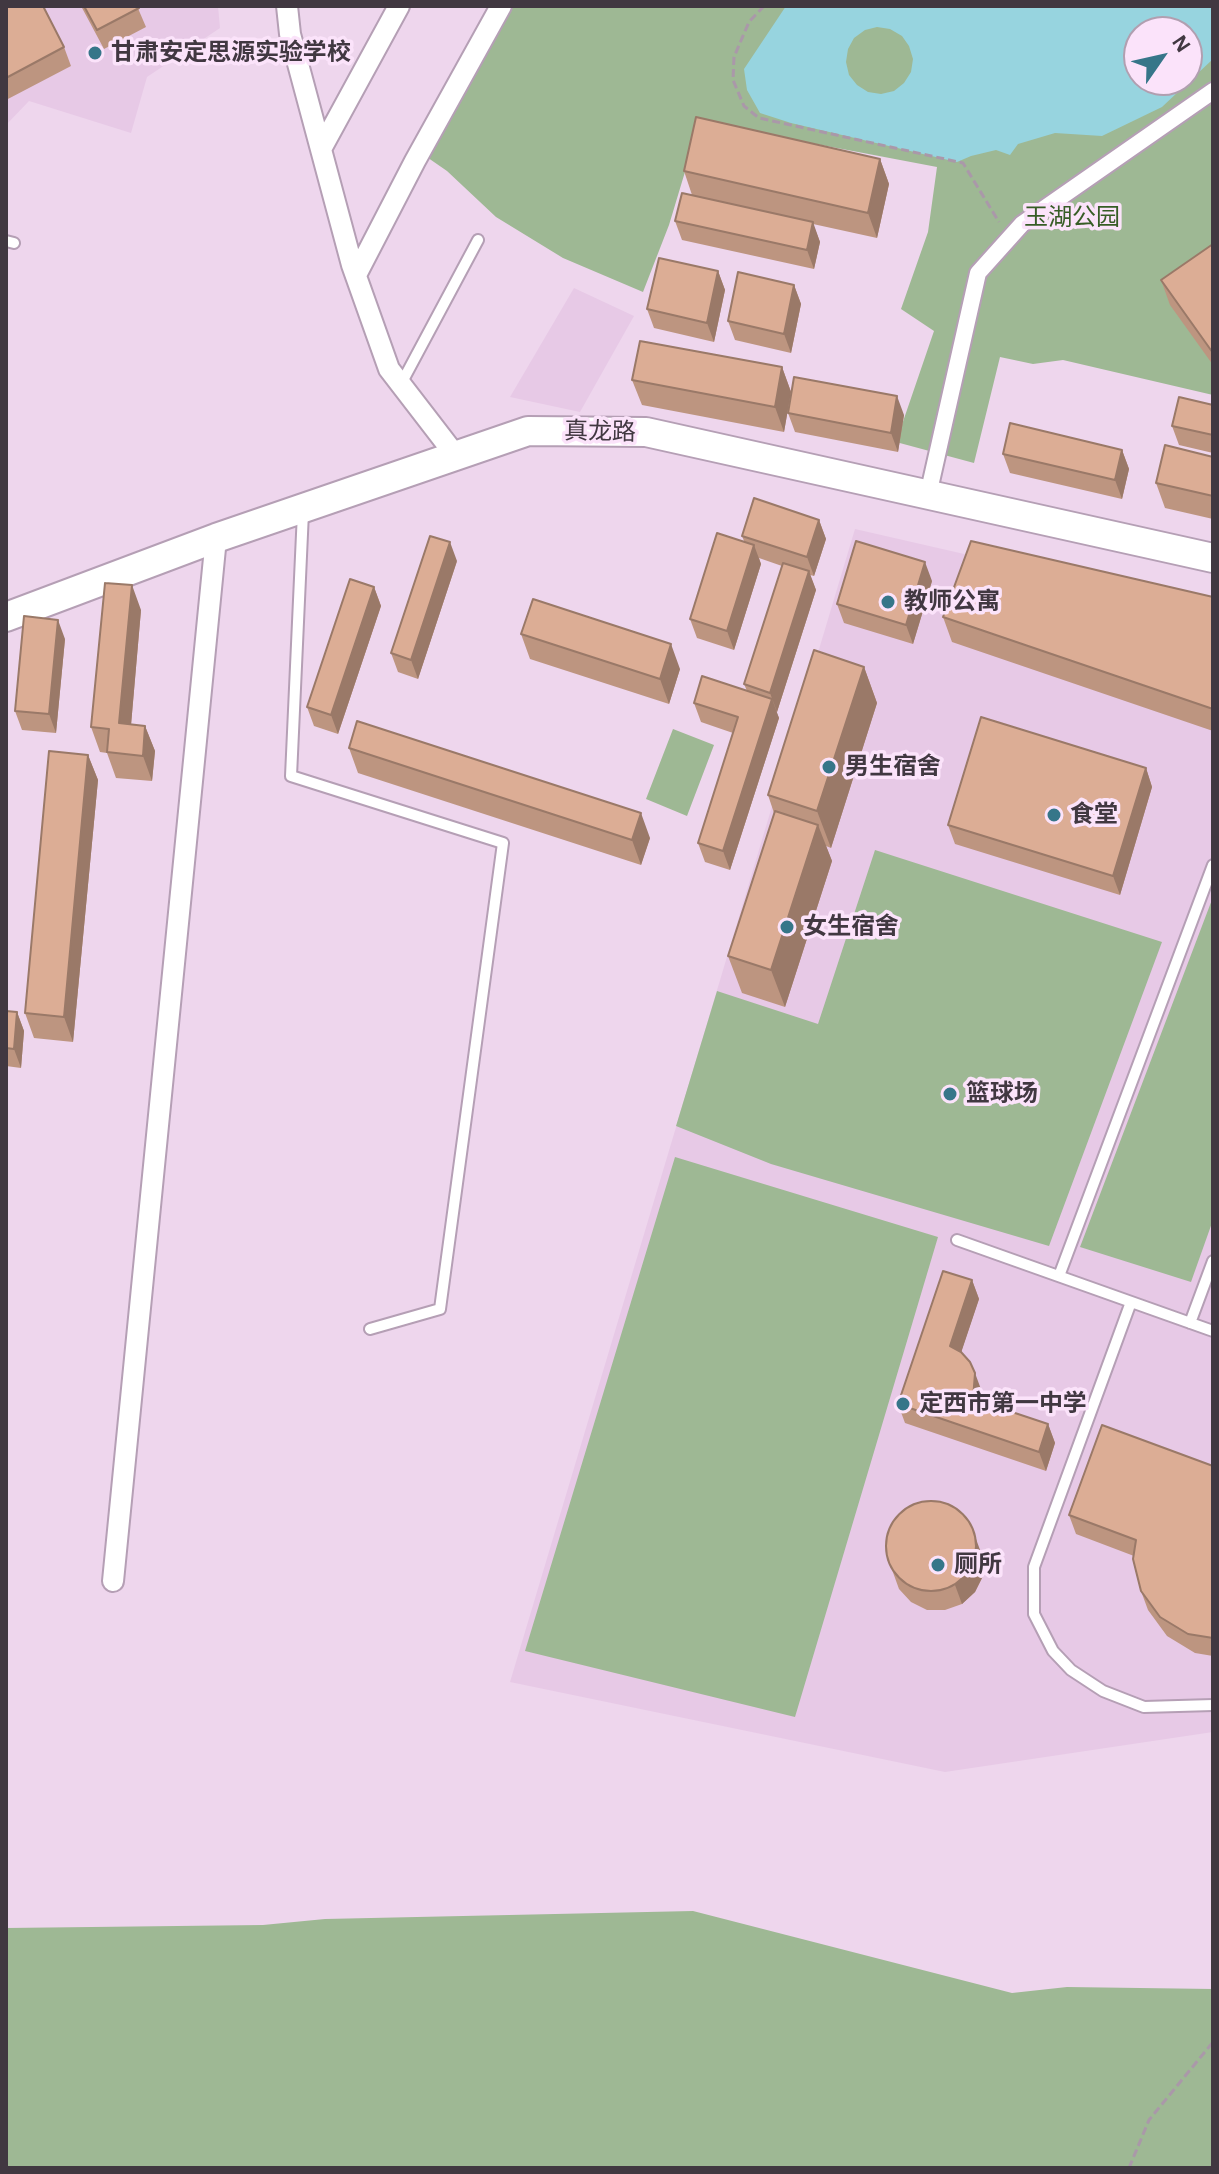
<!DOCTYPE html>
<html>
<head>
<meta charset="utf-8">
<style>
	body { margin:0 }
	#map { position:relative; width:1219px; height:2174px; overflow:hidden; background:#eed6ed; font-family:"Alegreya Sans",sans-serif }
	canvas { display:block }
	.frame { position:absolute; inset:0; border:8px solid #413841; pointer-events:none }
	.north { position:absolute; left:1123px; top:16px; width:80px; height:80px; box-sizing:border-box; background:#fbe3fa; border:2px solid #b19fb0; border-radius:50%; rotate:56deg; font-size:22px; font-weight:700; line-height:32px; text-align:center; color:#413841 }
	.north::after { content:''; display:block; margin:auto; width:28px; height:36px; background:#367689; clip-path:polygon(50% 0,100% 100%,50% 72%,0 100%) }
</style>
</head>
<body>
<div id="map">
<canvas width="1219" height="2174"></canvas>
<div class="frame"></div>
<div class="north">N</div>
</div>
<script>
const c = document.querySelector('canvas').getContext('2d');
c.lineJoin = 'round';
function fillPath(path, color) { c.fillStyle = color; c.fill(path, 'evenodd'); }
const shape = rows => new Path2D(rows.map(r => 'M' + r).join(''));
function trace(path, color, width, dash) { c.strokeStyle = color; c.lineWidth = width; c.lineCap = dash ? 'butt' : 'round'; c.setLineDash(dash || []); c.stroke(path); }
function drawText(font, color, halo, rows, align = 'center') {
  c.font = font + ' "Alegreya Sans","Noto Sans SC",sans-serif'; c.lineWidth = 7; c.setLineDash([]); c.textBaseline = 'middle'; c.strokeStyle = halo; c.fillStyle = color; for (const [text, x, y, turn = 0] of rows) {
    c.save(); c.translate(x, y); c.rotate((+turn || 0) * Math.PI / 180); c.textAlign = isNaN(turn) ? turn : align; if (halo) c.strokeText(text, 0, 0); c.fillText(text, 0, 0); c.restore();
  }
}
const built = shape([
	[6,6,218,6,220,28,147,77,131,133,29,101,6,125],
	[574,288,634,316,580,412,510,397],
	[855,529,1213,611,1213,1732,945,1772,510,1682]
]);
const green = shape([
	[504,6,1213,6,1213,395,1063,360,1033,364,1000,357,974,463,896,442,934,331,901,309,928,232,937,167,700,122,669,225,643,292,563,258,496,217,447,171,421,153],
	[1139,32,1187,32,1187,80,1139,80],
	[673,729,714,745,687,816,646,799],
	[875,850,1162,942,1049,1246,771,1164,676,1126,717,991,818,1024],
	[1213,897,1213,1220,1191,1282,1080,1247],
	[675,1157,938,1237,795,1717,525,1651],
	[693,1911,1012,1993,1067,1987,1213,1989,1213,2168,6,2168,6,1928,263,1925,325,1919]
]);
const water = shape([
	[786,6,1213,6,1213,59,1162,107,1102,136,1055,133,1018,144,1010,155,996,150,971,156,957,162,791,123,760,113,747,90,744,69],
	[877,27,890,29,902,36,909,46,913,59,911,72,904,83,894,91,881,94,868,92,857,85,849,75,846,62,848,49,854,38,865,30],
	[1139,32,1187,32,1187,80,1139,80]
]);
const path = shape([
	[764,6,749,22,734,57,733,80,744,106,759,118,963,163,999,222],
	[1129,2168,1149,2120,1213,2042]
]);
const service = shape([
	[6,241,14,243],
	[401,384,478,240],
	[303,512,291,776,503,843,440,1309,370,1329],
	[957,1240,1213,1331],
	[1059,1276,1213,865],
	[1131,1302,1034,1567,1034,1614,1053,1651,1071,1670,1103,1691,1144,1707,1213,1705],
	[1190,1323,1213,1261]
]);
const pedestrian = shape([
	[928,495,978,273,1022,224,1213,91]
]);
const minor = shape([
	[287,6,290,34,352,265,389,369,456,456],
	[321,149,399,6],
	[356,275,415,161,501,6],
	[113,1581,216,538]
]);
const secondary = shape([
	[6,617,216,538,528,431,646,432,1213,558]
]);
const wall = shape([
	[6,6,64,47,71,66,6,100],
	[81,6,137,6,146,27,104,49],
	[880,159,889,184,877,238,813,224,820,242,814,269,682,240,675,221,692,195,684,171],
	[1213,244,1213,365,1170,305,1161,280],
	[718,271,725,290,714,342,654,328,647,309],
	[794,285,801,304,791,353,735,340,728,321],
	[782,367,791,392,784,432,642,405,632,380],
	[1213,405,1213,453,1179,445,1172,426],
	[788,413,904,415,898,452,795,432],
	[1122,450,1129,469,1122,499,1010,473,1003,454],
	[1213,457,1213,519,1165,508,1156,483],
	[819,520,826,539,814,576,810,575,816,590,777,712,776,711,779,718,730,870,705,862,698,843,733,733,701,722,694,703,747,691,744,684,782,566,759,558,761,564,734,650,697,638,690,619,744,541,742,536],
	[457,561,418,679,398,672,391,653],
	[932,581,913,644,844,623,837,604],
	[374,587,381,606,338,734,314,726,307,707],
	[1213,597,1213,731,952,642,943,617],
	[141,610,131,725,145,726,155,751,152,781,116,778,107,753,100,752,91,727],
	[521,634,680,669,669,704,530,659],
	[65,639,56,733,22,730,15,711],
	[864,667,877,703,831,848,826,846,832,861,785,1007,742,993,728,956,774,813,768,795],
	[349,748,650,838,641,865,358,773],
	[88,755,98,780,73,1042,34,1038,25,1013],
	[1146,768,1152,787,1120,895,955,844,948,825],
	[6,1011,17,1012,24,1031,21,1068,6,1066],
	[972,1280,979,1299,961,1352,982,1392,981,1401,1048,1424,1055,1443,1046,1471,905,1423,898,1404],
	[1213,1466,1213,1656,1195,1653,1167,1636,1148,1610,1141,1591,1134,1556,1076,1534,1069,1515],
	[886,1553,983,1558,983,1576,975,1592,962,1604,945,1610,927,1610,911,1602,899,1589]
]);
const shadedWall = shape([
	[880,159,889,184,877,238,868,213],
	[813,222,820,242,814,269,807,250],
	[718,271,725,290,714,342,707,323],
	[794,285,801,304,791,353,784,334],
	[782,367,791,392,784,432,775,407],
	[897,396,904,415,898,452,891,433],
	[1122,450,1129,469,1122,499,1115,480],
	[819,520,826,539,814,576,807,557],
	[450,542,457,561,418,679,411,660],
	[754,545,761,564,734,650,727,631],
	[925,562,932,581,913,644,906,625],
	[809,571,816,590,777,712,770,693],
	[132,585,141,610,129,748,119,723],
	[374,587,381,606,338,734,331,715],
	[58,620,65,639,56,733,49,714],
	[671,644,680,669,669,704,660,679],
	[864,667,877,703,831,848,817,811],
	[772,699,779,718,730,870,723,851],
	[145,726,155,751,152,781,143,756],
	[88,755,98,780,73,1042,64,1017],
	[1146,768,1152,787,1120,895,1113,876],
	[641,813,650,838,641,865,632,840],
	[818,825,832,861,785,1007,771,970],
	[17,1012,24,1031,21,1068,14,1049],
	[972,1280,979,1299,957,1365,950,1346],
	[975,1373,982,1392,980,1418,973,1399],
	[1048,1424,1055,1443,1046,1471,1039,1452],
	[976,1539,983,1558,983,1576,975,1592,962,1604,955,1585]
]);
const building = shape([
	[6,6,43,6,64,47,6,78,6,6],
	[84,6,137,6,139,8,97,30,84,6],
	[696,117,880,159,868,213,684,171,696,117],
	[682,193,813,222,807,250,675,221,682,193],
	[1213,244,1213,353,1161,280,1213,244],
	[659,258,718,271,707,323,647,309,659,258],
	[738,272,794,285,784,334,728,321,738,272],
	[640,341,782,367,775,407,632,380,640,341],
	[794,377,897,396,891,433,788,413,794,377],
	[1179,397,1213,405,1213,435,1172,426,1179,397],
	[1010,423,1122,450,1115,480,1003,454,1010,423],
	[1165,445,1213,457,1213,496,1156,483,1165,445],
	[754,498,819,520,807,557,742,536,754,498],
	[717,533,754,545,727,631,690,619,717,533],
	[430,536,450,542,411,660,391,653,430,536],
	[856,541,925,562,906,625,837,604,856,541],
	[971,541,1213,597,1213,709,943,617,971,541],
	[783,563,809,571,770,693,744,684,783,563],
	[350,579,374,587,331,715,307,707,350,579],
	[105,583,132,585,119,723,145,726,143,756,107,752,109,729,91,727,105,583],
	[533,599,671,644,660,679,521,634,533,599],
	[24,616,58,620,49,714,15,711,24,616],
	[814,650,864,667,817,811,768,795,814,650],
	[702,676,772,699,723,851,698,843,738,717,694,703,702,676],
	[981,717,1146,768,1113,876,948,825,981,717],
	[357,721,641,813,632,840,349,748,357,721],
	[49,751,88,755,64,1017,25,1013,49,751],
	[775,811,818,825,771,970,728,956,775,811],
	[6,1011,17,1012,14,1049,6,1048,6,1011],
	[943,1271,972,1280,950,1346,961,1352,970,1362,975,1373,973,1399,1048,1424,1039,1452,898,1404,943,1271],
	[1102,1425,1213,1466,1213,1638,1188,1634,1160,1617,1141,1591,1133,1559,1136,1540,1069,1515,1102,1425],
	'886 1546a45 45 0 1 1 90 0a45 45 0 1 1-90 0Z'
]);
const markers = [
	[95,53,8,"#367689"],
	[888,602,8,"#367689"],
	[829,767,8,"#367689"],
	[1054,815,8,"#367689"],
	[787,927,8,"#367689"],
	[950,1094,8,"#367689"],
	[903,1404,8,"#367689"],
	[938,1565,8,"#367689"]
];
const poiNames = [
	["甘肃安定思源实验学校",111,53],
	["教师公寓",904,602],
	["男生宿舍",845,767],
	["食堂",1070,815],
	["女生宿舍",803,927],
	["篮球场",966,1094],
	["定西市第一中学",919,1404],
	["厕所",954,1565]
];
const parkNames = [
	["玉湖公园",1072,218]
];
const streetNames = [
	["真龙路",600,432,1]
];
fillPath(built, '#e7c9e6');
fillPath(green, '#9eb894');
fillPath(water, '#97d4df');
trace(service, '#b59fb5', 14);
trace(pedestrian, '#b59fb5', 20);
trace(minor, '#b59fb5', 24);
trace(secondary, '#b59fb5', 32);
trace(path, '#aa98a9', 3, [8, 4]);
trace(service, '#fff', 10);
trace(pedestrian, '#fff', 16);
trace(minor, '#fff', 20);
trace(secondary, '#fff', 28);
fillPath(wall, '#bd9580');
fillPath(shadedWall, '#9a7968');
fillPath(building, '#dcad95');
trace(building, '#9a7968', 2);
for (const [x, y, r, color] of markers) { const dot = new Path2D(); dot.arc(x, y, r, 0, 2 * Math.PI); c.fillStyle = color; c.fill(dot); trace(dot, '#fbe3fa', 3); }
drawText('bold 24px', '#413841', '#fbe3fa', poiNames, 'left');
drawText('24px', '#375d26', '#fbe3fa', parkNames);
drawText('24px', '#413841', '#fbe3fa', streetNames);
</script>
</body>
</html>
